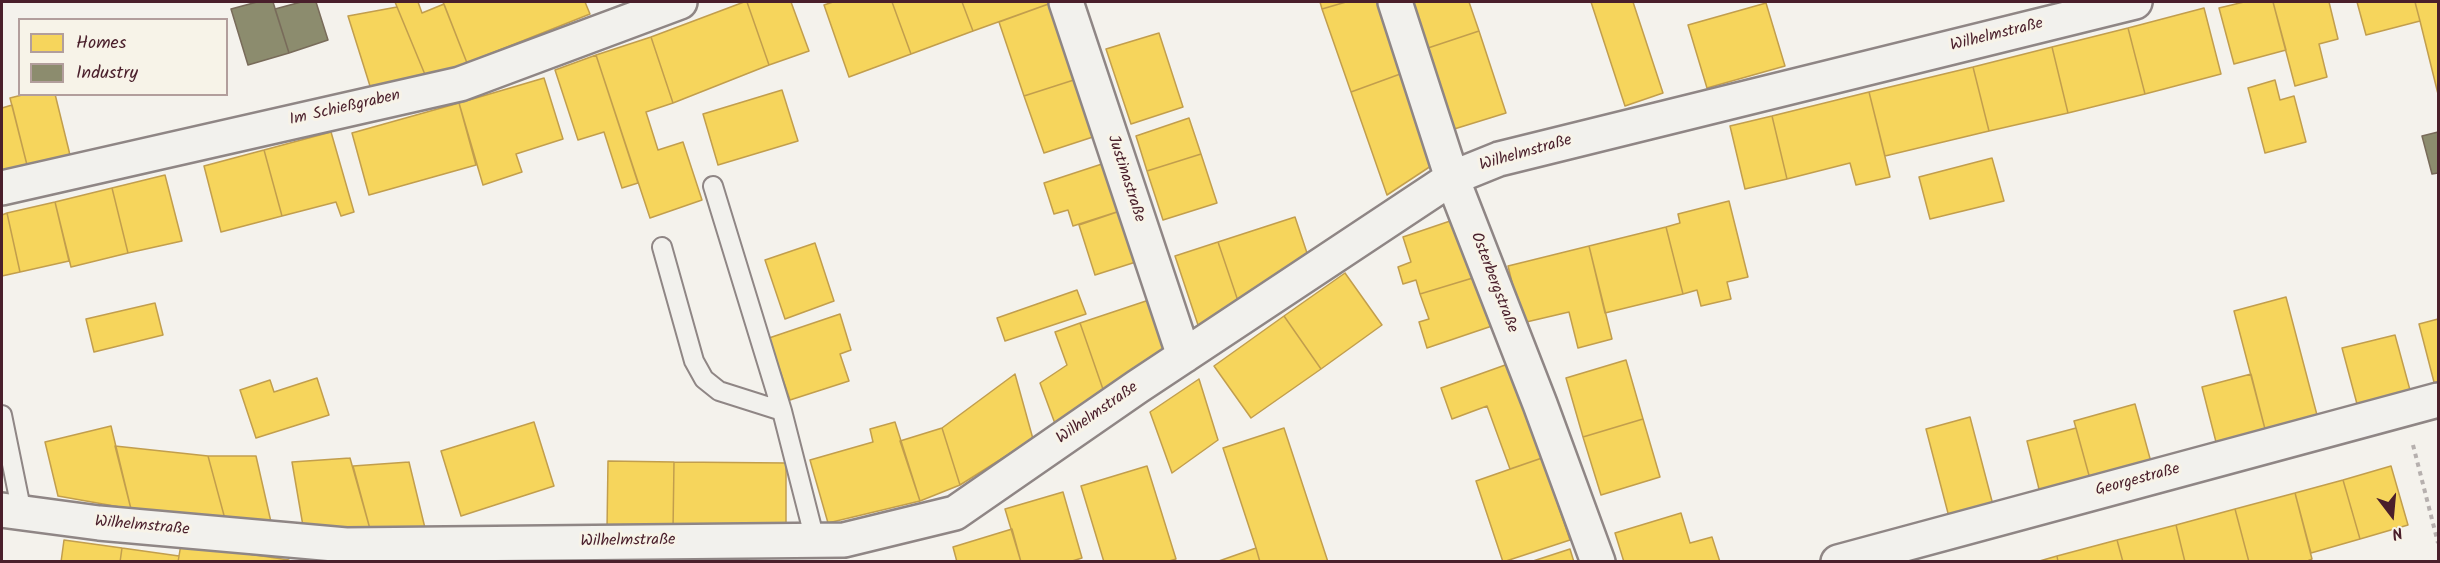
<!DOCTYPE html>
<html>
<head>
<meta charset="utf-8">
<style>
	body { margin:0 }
	#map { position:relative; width:2440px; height:563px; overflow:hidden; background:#f4f2ec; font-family:Kalam,sans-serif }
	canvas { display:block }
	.frame { position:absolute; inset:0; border:3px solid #4a1f2b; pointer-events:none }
	.legend { position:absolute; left:18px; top:18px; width:210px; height:78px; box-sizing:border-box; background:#f7f3e8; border:2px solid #b29e9c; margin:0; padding:8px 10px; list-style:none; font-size:18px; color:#4a1f2b }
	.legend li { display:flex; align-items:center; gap:12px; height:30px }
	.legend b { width:30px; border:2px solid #b29e9c }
	.north { position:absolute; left:2362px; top:485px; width:60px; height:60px; -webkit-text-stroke:4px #f7f3e8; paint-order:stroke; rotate:164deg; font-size:16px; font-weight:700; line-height:24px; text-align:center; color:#4a1f2b }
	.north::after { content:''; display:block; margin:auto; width:21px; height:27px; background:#4a1f2b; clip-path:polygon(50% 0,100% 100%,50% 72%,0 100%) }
</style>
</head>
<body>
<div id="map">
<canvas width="2440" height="563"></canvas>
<div class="frame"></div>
<ul class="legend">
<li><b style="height:16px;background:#f6d55c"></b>Homes</li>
<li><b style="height:16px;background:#8c8c6e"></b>Industry</li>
</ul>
<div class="north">N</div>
</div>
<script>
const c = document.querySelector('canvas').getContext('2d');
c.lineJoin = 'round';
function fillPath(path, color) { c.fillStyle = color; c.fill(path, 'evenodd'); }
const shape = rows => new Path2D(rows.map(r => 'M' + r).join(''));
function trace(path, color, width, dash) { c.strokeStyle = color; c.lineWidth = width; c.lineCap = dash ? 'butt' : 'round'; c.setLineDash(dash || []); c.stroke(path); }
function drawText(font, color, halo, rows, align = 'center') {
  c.font = font + ' Kalam,sans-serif'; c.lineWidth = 6; c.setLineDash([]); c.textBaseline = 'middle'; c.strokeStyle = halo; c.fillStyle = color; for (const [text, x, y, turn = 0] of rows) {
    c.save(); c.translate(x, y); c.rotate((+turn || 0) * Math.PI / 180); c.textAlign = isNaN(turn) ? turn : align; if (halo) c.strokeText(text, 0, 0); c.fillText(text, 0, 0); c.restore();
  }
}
const homes = shape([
	[395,2,418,2,422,13,444,4,467,63,426,77,395,2],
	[443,2,585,2,590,14,467,63,443,2],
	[744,2,747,2,769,65,673,103,651,37,744,2],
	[747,2,791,2,809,51,769,65,747,2],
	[833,2,892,2,911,54,849,77,824,5,833,2],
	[892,2,962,2,973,31,911,54,892,2],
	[962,2,1054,2,973,31,962,2],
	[1054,2,1080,78,1024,96,999,22,1054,2],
	[1320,2,1346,2,1322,9,1320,2],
	[1346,2,1379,2,1403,73,1351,92,1322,9,1346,2],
	[1409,2,1469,2,1479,31,1425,49,1409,2],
	[1591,2,1633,2,1663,93,1625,106,1591,2],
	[2244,2,2273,2,2286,50,2234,64,2219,8,2244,2],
	[2273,2,2329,2,2338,39,2319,44,2327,77,2295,86,2273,2],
	[2357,2,2415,2,2420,21,2366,35,2357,2],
	[2415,2,2438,2,2438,94,2420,21,2415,2],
	[1766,3,1785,66,1707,88,1688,25,1766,3],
	[397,7,426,77,370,86,348,16,397,7],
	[2204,8,2221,74,2145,94,2128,28,2204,8],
	[2128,28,2145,94,2068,113,2052,47,2128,28],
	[1479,31,1506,113,1451,130,1425,49,1479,31],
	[1159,33,1183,107,1131,124,1106,49,1159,33],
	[651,37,673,103,646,112,658,150,683,142,702,200,650,218,596,55,651,37],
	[2052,47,2068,113,1989,131,1973,67,2052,47],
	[596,55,638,183,622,188,604,132,578,140,555,70,596,55],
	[1973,67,1989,131,1885,156,1869,92,1973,67],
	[1403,73,1434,164,1387,195,1351,92,1403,73],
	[544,78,563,139,516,154,522,172,483,185,459,103,544,78],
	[1080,78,1099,135,1044,153,1024,96,1080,78],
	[2275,80,2280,100,2294,96,2306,142,2265,153,2248,88,2275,80],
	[782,90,798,141,718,165,703,114,782,90],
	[1869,92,1890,177,1856,185,1850,163,1787,179,1772,116,1869,92],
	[26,94,55,94,70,155,27,165,10,98,26,94],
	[459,103,476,165,369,195,352,133,459,103],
	[12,105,27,165,2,171,2,108,12,105],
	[1772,116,1787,179,1745,189,1730,126,1772,116],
	[1189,118,1201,154,1147,171,1136,136,1189,118],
	[331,132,354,212,341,216,336,202,282,216,264,150,331,132],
	[264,150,282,216,221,232,204,166,264,150],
	[1201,154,1217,203,1163,220,1147,171,1201,154],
	[1992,158,2004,201,1930,219,1919,177,1992,158],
	[1108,162,1123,210,1073,226,1068,210,1054,214,1044,183,1108,162],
	[165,175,182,241,128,253,112,188,165,175],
	[112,188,128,253,71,267,55,202,112,188],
	[1729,201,1748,277,1727,282,1731,299,1701,306,1697,290,1683,294,1666,227,1680,223,1678,214,1729,201],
	[55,202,69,261,20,272,7,213,55,202],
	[1123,210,1139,261,1095,275,1079,225,1123,210],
	[7,213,20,272,2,276,2,215,7,213],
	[1295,217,1307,253,1238,301,1218,242,1295,217],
	[1456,219,1476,277,1420,294,1416,280,1403,284,1398,267,1411,262,1403,237,1456,219],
	[1666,227,1683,294,1605,313,1589,246,1666,227],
	[1218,242,1238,301,1199,328,1175,256,1218,242],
	[815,243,834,301,785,319,765,260,815,243],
	[1589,246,1612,339,1578,348,1569,312,1522,323,1508,266,1589,246],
	[1345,273,1382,325,1321,369,1284,316,1345,273],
	[1476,277,1492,326,1427,348,1419,322,1429,319,1420,294,1476,277],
	[1077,290,1086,314,1005,341,997,318,1077,290],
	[2286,297,2317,415,2265,429,2234,311,2286,297],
	[1149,300,1167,351,1105,395,1080,323,1149,300],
	[155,303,163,335,94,352,86,319,155,303],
	[840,314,851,350,840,354,849,381,790,400,769,338,840,314],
	[1284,316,1321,369,1251,418,1214,366,1284,316],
	[2438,319,2438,385,2435,386,2419,324,2438,319],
	[1080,323,1105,395,1057,429,1040,383,1067,365,1055,332,1080,323],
	[2395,335,2410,390,2357,404,2342,348,2395,335],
	[1626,360,1643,419,1583,437,1566,378,1626,360],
	[1508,364,1542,458,1510,469,1487,406,1452,419,1441,388,1508,364],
	[1015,374,1033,439,960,485,942,428,1015,374],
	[2251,374,2265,429,2216,442,2202,387,2251,374],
	[317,378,329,415,256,438,240,390,270,380,274,392,317,378],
	[1199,379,1218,440,1172,473,1150,412,1199,379],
	[2135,404,2151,462,2090,479,2074,421,2135,404],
	[1970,417,1993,505,1949,517,1926,429,1970,417],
	[1643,419,1660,477,1601,495,1583,437,1643,419],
	[534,422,554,486,461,516,441,451,534,422],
	[895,422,920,501,828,523,810,460,873,442,870,429,895,422],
	[111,426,131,509,58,496,45,442,111,426],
	[942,428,960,485,920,501,900,441,942,428],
	[1284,428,1328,562,1260,562,1256,548,1223,448,1284,428],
	[2076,428,2090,479,2040,493,2027,441,2076,428],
	[115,446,208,456,225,519,131,509,115,446],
	[208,456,256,456,271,522,225,519,208,456],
	[350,458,370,529,303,526,292,462,350,458],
	[1542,458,1570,540,1503,562,1476,481,1542,458],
	[608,461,674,462,673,530,607,529,608,461],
	[409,462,425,528,370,529,353,466,409,462],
	[674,462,786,463,786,531,673,530,674,462],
	[1147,466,1176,559,1166,562,1104,562,1081,486,1147,466],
	[2391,466,2408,525,2360,539,2343,480,2391,466],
	[2343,480,2360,539,2311,553,2295,493,2343,480],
	[1063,492,1082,558,1069,562,1021,562,1005,509,1063,492],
	[2295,493,2312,559,2305,562,2249,562,2235,509,2295,493],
	[2235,509,2249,562,2185,562,2176,525,2235,509],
	[1681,513,1690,543,1712,537,1720,562,1624,562,1615,533,1681,513],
	[2176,525,2185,562,2123,562,2117,540,2176,525],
	[1012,529,1021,562,957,562,953,547,1012,529],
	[64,540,122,548,120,562,61,562,64,540],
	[2117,540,2123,562,2058,562,2057,556,2117,540],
	[181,544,289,560,288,562,178,562,181,544],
	[122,548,179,556,178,562,120,562,122,548],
	[1256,548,1260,562,1216,562,1256,548],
	[1570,549,1574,562,1530,562,1570,549],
	[2057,556,2058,562,2036,562,2057,556]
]);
const industry = shape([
	[257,2,273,2,289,53,248,65,231,9,257,2],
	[301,2,316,2,328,40,289,53,275,9,301,2],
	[2438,132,2438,173,2432,174,2422,136,2438,132]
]);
const path = shape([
	[2413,445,2438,543]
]);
const service = shape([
	[713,186,782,411,815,540],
	[662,247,694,361,704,379,719,391,782,411],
	[2,415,22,513]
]);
const minor = shape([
	[1066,2,1184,356],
	[1395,2,1452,178,1540,404,1598,562],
	[2,188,460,84,680,2],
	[2,510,99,523,346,545,844,540,955,513,1137,387,1452,178,1499,159,2135,2],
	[1838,562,2438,400]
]);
const streetNames = [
	["Wilhelmstraße",1997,36,-14],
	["Im Schießgraben",345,109,-13],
	["Wilhelmstraße",1526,154,-16],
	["Justinastraße",1125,179,72],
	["Osterbergstraße",1493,283,69],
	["Wilhelmstraße",1098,414,-35],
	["Georgestraße",2138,481,-15],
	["Wilhelmstraße",142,527,5],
	["Wilhelmstraße",628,542,-1]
];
fillPath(homes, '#f6d55c');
trace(homes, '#c29e4d', 1.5);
fillPath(industry, '#8c8c6e');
trace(industry, '#786b5a', 1.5);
trace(service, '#8f8685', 22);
trace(minor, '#8f8685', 38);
trace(path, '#b6b0ae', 4, [4.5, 4.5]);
trace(service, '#f2f1ed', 18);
trace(minor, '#f2f1ed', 33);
drawText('16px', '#4a1f2b', '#f7f3e8', streetNames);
</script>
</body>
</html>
